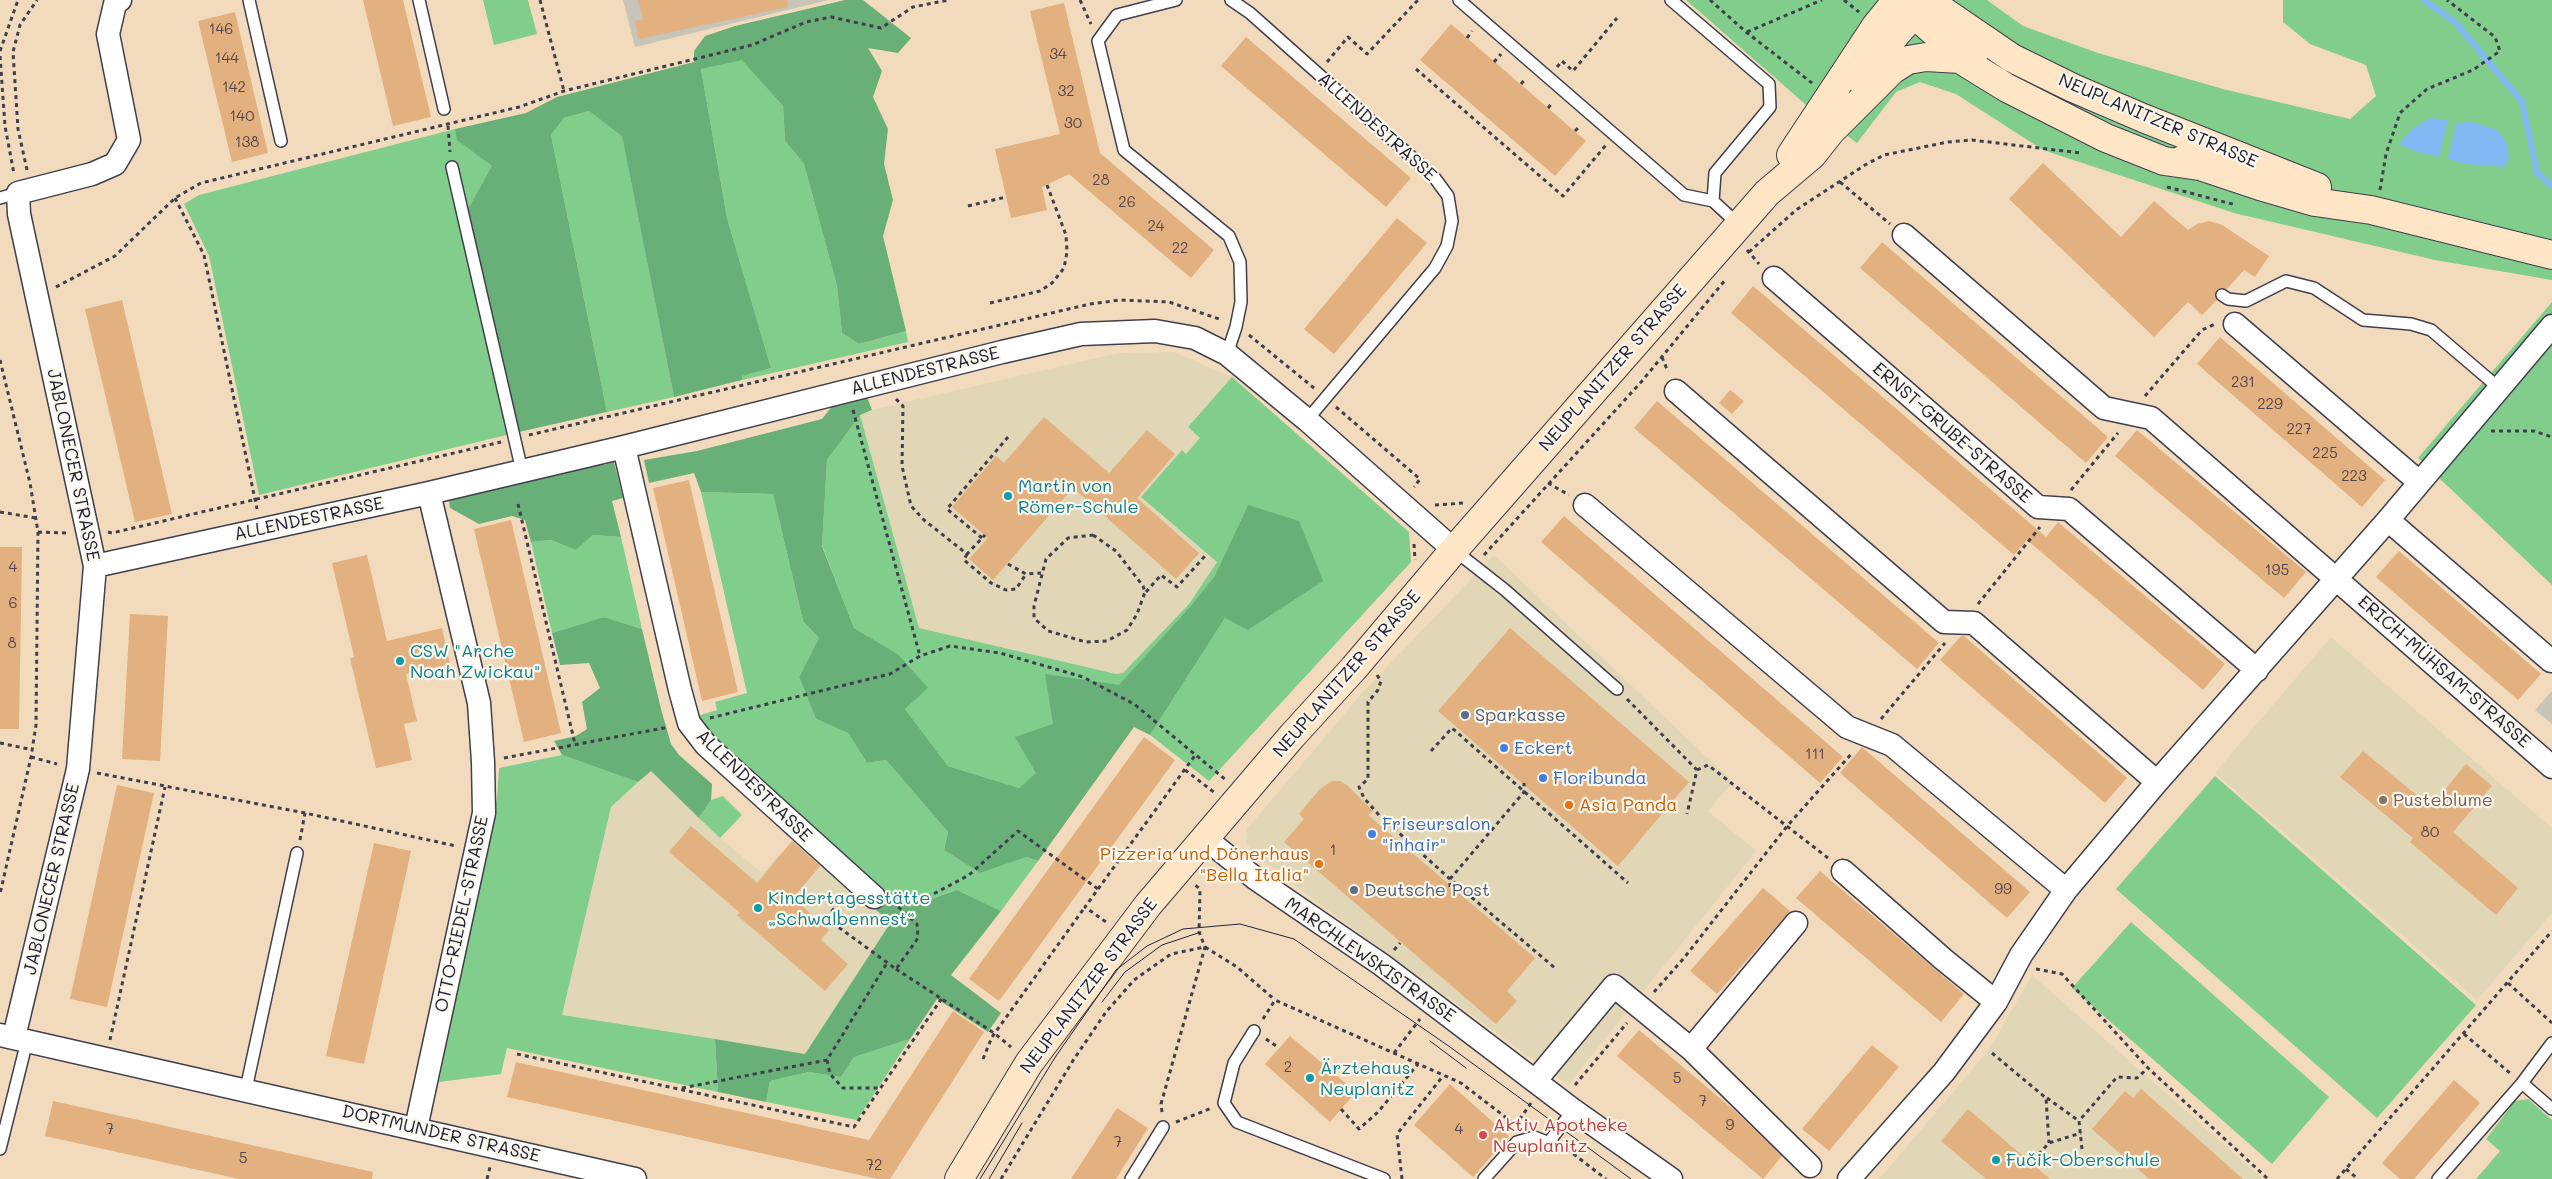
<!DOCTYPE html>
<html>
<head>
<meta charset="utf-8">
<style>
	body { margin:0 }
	canvas { display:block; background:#f1dbbc }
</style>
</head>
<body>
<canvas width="2552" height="1179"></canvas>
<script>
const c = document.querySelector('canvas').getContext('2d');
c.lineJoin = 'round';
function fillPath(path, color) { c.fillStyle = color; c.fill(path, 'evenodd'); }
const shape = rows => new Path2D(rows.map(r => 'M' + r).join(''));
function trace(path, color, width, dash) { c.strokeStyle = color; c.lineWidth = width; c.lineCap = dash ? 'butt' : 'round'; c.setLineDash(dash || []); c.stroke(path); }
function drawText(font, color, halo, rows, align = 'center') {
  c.font = font + ' Mali,sans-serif'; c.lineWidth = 4.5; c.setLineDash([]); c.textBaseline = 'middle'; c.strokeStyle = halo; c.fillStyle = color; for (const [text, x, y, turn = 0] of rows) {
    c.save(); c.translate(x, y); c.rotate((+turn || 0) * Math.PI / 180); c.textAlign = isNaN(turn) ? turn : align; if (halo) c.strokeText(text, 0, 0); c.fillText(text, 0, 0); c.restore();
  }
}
const built = shape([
	[1174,352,1232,377,1188,426,1201,438,1186,454,1182,450,1141,497,1217,562,1189,604,1123,673,1116,674,919,628,860,415,872,410,1118,353],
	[1494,555,1733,782,1708,811,1756,851,1568,1085,1321,905,1253,853,1246,842,1247,829,1363,692],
	[2331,637,2552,828,2552,913,2477,1000,2215,773],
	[650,770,720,838,762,873,794,839,891,922,805,1054,561,1015,611,807],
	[2032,975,2263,1179,1879,1179,1988,1051]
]);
const industrial = shape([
	[623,0,829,0,635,47],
	[2552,691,2552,724,2535,710]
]);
const green = shape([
	[483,0,528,0,537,34,494,45],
	[1686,0,1987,0,2023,26,2098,53,2223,89,2350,119,2376,96,2366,65,2310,44,2283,22,2283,0,2552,0,2552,280,2435,260,2234,213,2043,150,1956,94,1920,82,1896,92,1857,143,1805,104],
	[742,59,783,106,785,141,804,164,837,286,842,333,859,344,906,331,908,342,742,380,741,376,771,368,727,218,701,69],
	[589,111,622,135,674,397,607,412,551,135,564,118],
	[455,129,458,140,492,166,519,432,259,495,209,256,184,204,199,195],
	[2552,302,2552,585,2418,458],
	[1232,377,1409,532,1411,562,1209,781,1150,735,1225,618,1248,505,1214,577,1192,606,1119,686,1053,724,1036,774,1019,788,948,766,905,709,927,688,898,654,854,628,822,545,827,460,860,415,919,628,1116,674,1123,673,1189,604,1217,562,1141,497,1182,450,1186,454,1200,438,1188,427],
	[701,492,773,494,803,621,819,638,799,677,816,719,848,733,867,763,886,760,948,832,944,850,980,873,1027,857,1038,861,1001,911,957,890,909,907,878,889,708,738,694,717,717,710,715,702,747,693],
	[593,535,621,537,642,629,604,617,552,633,531,542,551,540,576,550],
	[562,755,638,782,611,807,562,1015,715,1039,718,1092,507,1048,501,1074,439,1082,497,798,499,768],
	[2215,776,2476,1005,2377,1118,2116,889],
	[723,796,742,815,720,838,699,818,711,800],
	[2131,922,2329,1097,2272,1164,2072,988],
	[910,1039,857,1120,766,1102,770,1081,809,1072,841,1077,854,1057],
	[2528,1099,2552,1120,2552,1179,2476,1179,2500,1151,2486,1139,2515,1101]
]);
const forest = shape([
	[845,0,863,0,911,38,898,53,868,48,882,71,873,97,888,129,884,164,893,200,883,236,906,331,859,344,842,333,837,286,804,164,785,141,783,106,742,60,701,69,727,218,771,368,742,376,742,380,674,397,622,136,589,111,564,118,551,135,607,412,519,432,467,211,492,166,457,140,455,129,526,113,557,97,694,62,694,51,705,36,735,26],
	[867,397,872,410,860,415,827,460,822,546,854,628,898,654,928,688,905,709,948,766,1019,788,1036,773,1015,737,1053,724,1045,674,1119,685,1191,606,1214,577,1248,505,1299,521,1323,581,1248,630,1225,618,1150,735,1134,727,1038,861,1027,857,980,873,944,850,948,832,886,760,867,763,848,733,816,719,799,677,819,638,803,621,773,494,701,492,694,473,649,483,644,460,697,451,822,419,833,405],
	[593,460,604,465,614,462,623,498,612,501,621,537,593,535,576,550,551,540,531,542,525,520,512,516,479,524,450,508,448,496],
	[604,617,642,629,661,709,671,744,679,755,712,784,711,800,699,818,651,771,638,782,562,755,554,741,576,736,587,729,582,702,600,688,589,663,560,665,552,633],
	[878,889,909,907,957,890,1001,911,951,975,1001,1013,988,1032,937,999,910,1039,854,1057,841,1077,809,1072,770,1081,766,1102,718,1092,715,1039,805,1054,891,922,871,906]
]);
const water = shape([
	[2431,118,2448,120,2439,157,2417,152,2399,144,2412,129],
	[2472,122,2497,130,2506,141,2509,158,2504,167,2465,164,2448,159,2456,123]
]);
const stream = shape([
	[2424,0,2456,23,2522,102,2537,173,2552,186]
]);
const building = shape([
	[363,0,403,0,431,117,393,126],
	[638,0,787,0,788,7,639,39,635,21,643,19],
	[1064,3,1100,153,1214,250,1191,278,1069,174,1042,187,1047,210,1011,218,995,149,1060,134,1030,11],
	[235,12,268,153,232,162,198,21],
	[1451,24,1586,141,1555,176,1420,60],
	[1246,37,1411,178,1386,207,1221,66],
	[2043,163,2121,237,2154,201,2188,230,2197,224,2209,221,2222,225,2269,256,2255,277,2244,270,2227,289,2222,288,2216,290,2215,295,2217,300,2202,315,2188,302,2154,337,2009,199],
	[1397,218,1427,243,1334,354,1304,329],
	[1882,242,2108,437,2086,463,1860,268],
	[1753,286,2046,537,2058,522,2225,664,2203,690,2027,540,2014,555,1731,313],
	[122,300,172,514,135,522,85,309],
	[2220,337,2385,480,2362,507,2197,364],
	[1730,390,1744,401,1732,414,1719,403],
	[1657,401,1939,643,1917,669,1634,428],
	[1044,417,1109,473,1147,430,1175,454,1137,498,1199,553,1176,579,1073,488,993,580,969,559,988,538,952,507,996,456,1004,463],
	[2137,430,2306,572,2284,598,2115,456],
	[689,480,738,692,702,701,653,488],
	[1564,516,1843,757,1820,783,1541,542],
	[511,520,561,733,524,742,474,529],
	[0,547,22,547,19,729,0,729],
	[2399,551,2541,674,2518,700,2376,577],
	[367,555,387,641,442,628,450,664,406,674,417,721,404,724,412,760,376,768,350,658,354,657,332,563],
	[130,614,168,616,160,761,122,759],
	[1510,628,1689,782,1618,866,1438,711],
	[1961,636,1964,636,2127,778,2105,803,1940,660],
	[1144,737,1175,760,999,1001,969,979],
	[1862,747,2030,892,2007,918,1840,773],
	[2363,751,2431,807,2466,764,2492,786,2453,832,2518,888,2496,915,2410,842,2413,838,2340,777],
	[1332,781,1340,781,1347,785,1373,811,1368,815,1535,958,1507,991,1517,1001,1496,1024,1284,842,1304,819,1299,814,1320,789],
	[117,785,154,793,107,1007,70,999],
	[691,826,757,883,792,841,820,866,793,898,829,930,821,940,848,964,825,991,737,915,740,913,669,852],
	[374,843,411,851,364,1064,326,1056],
	[1820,871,1964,994,1941,1022,1796,898],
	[1763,888,1790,911,1717,994,1690,971],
	[953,1011,984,1032,890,1179,878,1179,507,1097,516,1062,869,1140],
	[1639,1030,1735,1111,1782,1156,1763,1179,1617,1056],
	[1290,1036,1356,1092,1330,1122,1265,1064],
	[1872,1045,1899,1067,1829,1151,1802,1129],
	[2454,1080,2480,1103,2414,1179,2400,1179,2382,1163],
	[1450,1084,1509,1136,1473,1177,1414,1125],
	[2141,1089,2198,1139,2243,1179,2149,1179,2092,1129,2125,1091,2133,1098],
	[53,1101,373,1172,372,1179,239,1179,45,1136],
	[1117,1108,1148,1128,1116,1179,1071,1179],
	[1968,1109,2050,1179,1986,1179,1941,1141]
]);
const path = shape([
	[540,0,564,91],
	[1080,0,1091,24],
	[1710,0,1746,32,1812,83],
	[1844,0,1859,12],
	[1747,32,1822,0],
	[1467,38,1472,31],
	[0,51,18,0],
	[0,56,5,126,14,174],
	[1327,62,1348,37,1367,54,1418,0],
	[1494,62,1501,54],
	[1557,67,1562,61,1573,71,1617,18],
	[1416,69,1563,196,1606,145],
	[1521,84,1526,78],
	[1548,108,1553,102],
	[448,126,450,152],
	[1575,131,1580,126],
	[27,170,18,129,13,52,20,25,37,0],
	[1840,182,1890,224],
	[2167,187,2236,205],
	[2380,190,2386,154,2400,113,2427,89,2473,70,2500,51,2495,37,2447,0],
	[175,198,204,255,257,509],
	[968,206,1006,197],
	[1747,250,1759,264],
	[1749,252,1796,210,1865,165,1884,155,1948,142,1972,140,2081,153],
	[56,287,115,256,175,198,201,183,519,107,564,91,752,45,806,22,831,17,881,28,913,7,949,0],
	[990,303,1040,291,1052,283,1064,268,1067,252,1066,235,1047,185],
	[1249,335,1314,388],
	[1662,357,1668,372],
	[0,360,30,483,38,532,36,725,31,757,0,894],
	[2145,396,2202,330,2215,324],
	[896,399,903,406,902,466,911,506,924,520,967,554,985,535],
	[1336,407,1420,479,1414,487],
	[853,410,920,656],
	[2491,431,2534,431,2552,437],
	[529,435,1090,304,1120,300,1169,302,1222,320],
	[1548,483,1569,495],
	[2071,490,2118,433],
	[518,504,575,744],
	[1435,505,1464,503],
	[0,512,36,518],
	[38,532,67,533],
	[108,532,112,533,501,442],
	[1093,535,1116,551,1143,586,1145,592,1137,614,1127,630,1107,641,1086,642,1048,631,1034,618,1034,606,1046,559,1068,538,1093,535],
	[982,538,947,509,1008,437],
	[1414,544,1415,560],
	[967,554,964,560,991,583,1006,590,1016,589,1026,574],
	[1484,555,1642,381,1726,279],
	[1008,564,1026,574,1041,573],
	[1146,592,1161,575,1177,587,1205,556],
	[1978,604,2040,527],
	[1377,675,1381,681,1378,690,1368,702,1368,779,1359,787,1364,798,1379,815,1450,879,1555,968],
	[1627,699,1697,770,1687,814],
	[710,718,890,674,920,656,950,646,1000,653,1083,677,1134,704,1226,780],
	[1881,719,1945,643],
	[0,743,33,750],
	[1431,751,1452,728,1628,883],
	[31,757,57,764],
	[504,758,669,727],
	[1185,770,1215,793],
	[1697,770,1708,765,1828,858],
	[97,773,305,813,456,846],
	[300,840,305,813],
	[1450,887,1450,879,1524,792,1524,783],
	[1098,889,1196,754],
	[896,905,926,898,969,875,1018,831,1098,889,1085,907,1106,922],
	[826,918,896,969,918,938,917,924,896,905],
	[819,921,826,918,843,898],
	[1394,950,1400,943],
	[896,969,994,1033,1011,1047],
	[2036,969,2062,974,2148,1068,2268,1179],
	[2508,983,2552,1023],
	[1654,992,1684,958,1788,825,1853,752],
	[1263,1019,1275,1000,1461,1083,1517,1126],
	[2464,1034,2511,1074],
	[1266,1039,1279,1048],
	[110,1040,165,787],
	[1394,1053,1420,1019],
	[1992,1053,2046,1098,2049,1143],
	[517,1054,854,1127,942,998],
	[983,1059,992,1037,1085,907],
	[827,1060,830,1074,843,1088,879,1088],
	[1575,1085,1627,1023],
	[682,1088,827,1060,887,963],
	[2047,1098,2079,1121],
	[1341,1109,1359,1129,1378,1112,1418,1064],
	[1162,1112,1161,1104,1205,947,1199,932,1200,889,1195,885],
	[1176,1122,1212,1108],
	[1515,1126,1531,1103],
	[1567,1149,1606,1179],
	[2082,1149,2079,1121,2117,1077,2137,1078,2148,1068],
	[2033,1160,2049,1143,2081,1133],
	[2346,1169,2358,1179],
	[487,1179,490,1167],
	[1001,1179,1074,1059,1106,1012,1134,980,1171,954,1205,947,1237,967,1275,1000],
	[1402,1179,1397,1134,1443,1076],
	[2337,1179,2552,931]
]);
const lane = shape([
	[249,0,281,141],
	[419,0,444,109],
	[1176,0,1117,15,1098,41,1124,150,1229,236,1240,262,1241,302,1236,327,1227,354],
	[1231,0,1250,13,1434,177,1448,196,1452,221,1447,246,1435,268,1307,420],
	[1459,0,1684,195,1713,201],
	[1671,0,1769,84,1770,107,1715,173,1713,201,1739,225],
	[452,167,522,471],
	[0,198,18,193],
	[2222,295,2228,299,2246,301,2286,281,2314,288,2363,320,2411,324,2431,330,2499,388],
	[1454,550,1505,590,1617,689],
	[1254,1031,1234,1063,1224,1103,1237,1122,1384,1179],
	[2522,1083,2552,1109],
	[246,1089,297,853],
	[0,1149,27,1041],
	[1131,1179,1163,1127],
	[1484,1179,1517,1142,1534,1137,1552,1144,1552,1138,1573,1110],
	[2438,1179,2522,1083,2552,1043]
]);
const street = shape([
	[1904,235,2104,408,2151,418,2552,767],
	[1774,278,2038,507,2069,509,2257,670],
	[2235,324,2419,482],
	[1676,391,1944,622,1974,623,2157,782],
	[624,447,680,690,689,723,706,745,874,897],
	[1585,505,1847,727,1892,745,2066,890],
	[2388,520,2551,661],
	[95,566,429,493,624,447,1002,352,1081,334,1155,331,1195,338,1227,354,1307,420,1454,550],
	[1206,839,1256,879,1382,965,1573,1110,1671,1179],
	[1843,871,1943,959,1996,1002],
	[0,1035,635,1179],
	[14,1037,78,769,95,566,19,214,18,193,92,174,115,164,129,140,108,34,115,4,120,0],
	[1691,1049,1796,923],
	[1536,1080,1614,986,1691,1049,1810,1166],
	[416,1128,484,813,483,762,479,703,429,493],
	[1849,1179,1944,1072,1996,1002,2021,955,2066,890,2157,782,2388,520,2552,326]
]);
const secondary = shape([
	[1897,0,1938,35,1973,57],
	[1927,0,2012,58,2073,88,2143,118,2317,187],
	[1863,82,1891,40,1925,1],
	[1791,155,1876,26,1897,0],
	[2182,160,2260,186,2315,202,2371,210,2552,255],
	[959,1179,1029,1063,1148,905,1292,736,1354,668,1454,550,1739,225,1767,193,1812,155,1831,131,1892,70,1908,60,1926,57,1960,59,2007,88,2106,138,2164,161,2199,166]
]);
const tram = shape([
	[1102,1002,1125,972,1162,945,1201,932],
	[1430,1041,1466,1068],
	[980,1179,1056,1056,1116,970,1147,946,1183,929,1240,924,1294,939,1450,1047,1631,1179],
	[989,1179,1022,1123]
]);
const markers = [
	[1008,496,5,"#0f9aa8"],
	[400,661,5,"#0f9aa8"],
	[1465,715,5,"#5c6f8a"],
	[1504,748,5,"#3f7fe0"],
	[1543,778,5,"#3f7fe0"],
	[2383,800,5,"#8d6e63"],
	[1569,805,5,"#e8710a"],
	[1372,834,5,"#3f7fe0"],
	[1319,864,5,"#e8710a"],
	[1354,890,5,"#5c6f8a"],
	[758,908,5,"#0f9aa8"],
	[1310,1078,5,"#0f9aa8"],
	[1483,1135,5,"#e0444e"],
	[1996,1160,5,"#0f9aa8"]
];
const numberNames = [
	["146",221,29],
	["34",1058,54],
	["144",227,58],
	["142",234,87],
	["32",1066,91],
	["140",242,116],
	["30",1073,123],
	["138",247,142],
	["28",1101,180],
	["26",1127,202],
	["24",1156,226],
	["22",1180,248],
	["231",2243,382],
	["229",2270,404],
	["227",2299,429],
	["225",2325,453],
	["223",2354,476],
	["4",13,567],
	["195",2277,570],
	["6",13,603],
	["8",12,643],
	["111",1815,754],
	["80",2430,832],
	["1",1333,850],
	["99",2003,889],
	["2",1288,1067],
	["5",1677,1078],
	["7",1703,1101],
	["9",1730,1125],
	["7",110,1129],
	["4",1459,1129],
	["7",1118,1142],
	["5",243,1158],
	["72",874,1165]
];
const streetNames = [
	["NEUPLANITZER STRASSE",2158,121,23],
	["ALLENDESTRASSE",1377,127,42],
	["NEUPLANITZER STRASSE",1613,368,-49],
	["ALLENDESTRASSE",925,371,-14],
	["ERNST-GRUBE-STRASSE",1952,433,41],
	["JABLONECER STRASSE",73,465,78],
	["ALLENDESTRASSE",309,519,-12],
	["ERICH-MÜHSAM-STRASSE",2444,672,41],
	["NEUPLANITZER STRASSE",1347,674,-49],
	["ALLENDESTRASSE",754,786,44],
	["JABLONECER STRASSE",52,879,-77],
	["OTTO-RIEDEL-STRASSE",462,914,-78],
	["MARCHLEWSKISTRASSE",1370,960,35],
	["NEUPLANITZER STRASSE",1089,986,-53],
	["DORTMUNDER STRASSE",441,1134,13]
];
const cultureNames = [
	["Martin von",1018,486],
	["Römer-Schule",1018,507],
	["CSW \"Arche",410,651],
	["Noah Zwickau\"",410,672],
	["Kindertagesstätte",768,898],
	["„Schwalbennest“",768,919],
	["Ärztehaus",1320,1068],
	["Neuplanitz",1320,1089],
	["Fučik-Oberschule",2006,1160]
];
const serviceNames = [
	["Sparkasse",1475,715],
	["Deutsche Post",1364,890]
];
const shopNames = [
	["Eckert",1514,748],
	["Floribunda",1553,778],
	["Friseursalon",1382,824],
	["\"inhair\"",1382,845]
];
const educationNames = [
	["Pusteblume",2393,800]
];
const foodNames = [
	["Asia Panda",1579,805],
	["Pizzeria und Dönerhaus",1309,854,"right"],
	["\"Bella Italia\"",1309,875,"right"]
];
const healthNames = [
	["Aktiv Apotheke",1493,1125],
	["Neuplanitz",1493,1146]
];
fillPath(built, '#e1d7b7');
fillPath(industrial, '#c7c5b8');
fillPath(green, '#81cd8b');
fillPath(forest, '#68b077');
fillPath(water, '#83b9f2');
trace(stream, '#83b9f2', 6);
fillPath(building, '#e3b07f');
trace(lane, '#413e4e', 14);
trace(street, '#413e4e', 25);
trace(secondary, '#413e4e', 30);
trace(path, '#413e4e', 3, [4, 4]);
trace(lane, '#fff', 11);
trace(street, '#fff', 22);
trace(secondary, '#fee5c5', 28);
trace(tram, '#22223b', 1);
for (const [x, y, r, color] of markers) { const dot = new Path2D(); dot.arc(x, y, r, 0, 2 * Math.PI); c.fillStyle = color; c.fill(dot); trace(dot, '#fbf7ec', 2); }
drawText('15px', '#52464c', null, numberNames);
drawText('18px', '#22223b', '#fbf7ec', streetNames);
drawText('18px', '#0d838f', '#fbf7ec', cultureNames, 'left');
drawText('18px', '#4e5e75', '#fbf7ec', serviceNames, 'left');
drawText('18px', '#366cbe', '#fbf7ec', shopNames, 'left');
drawText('18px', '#785e54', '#fbf7ec', educationNames, 'left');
drawText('18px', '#c56008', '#fbf7ec', foodNames, 'left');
drawText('18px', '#be3a42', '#fbf7ec', healthNames, 'left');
</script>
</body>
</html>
